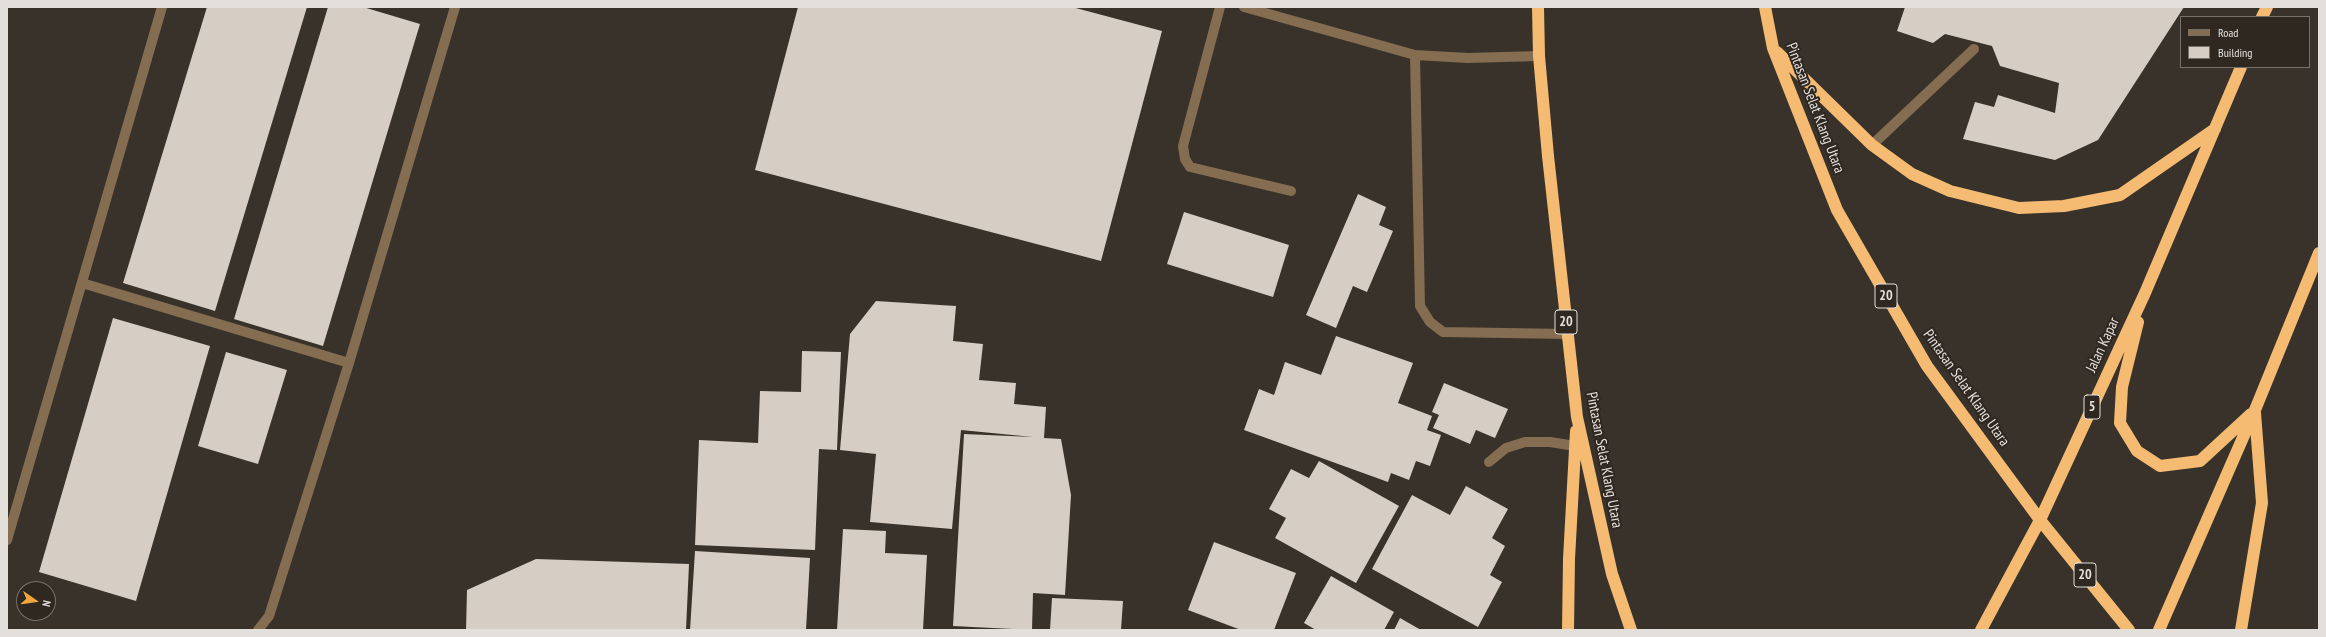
<!DOCTYPE html>
<html>
<head>
<meta charset="utf-8">
<style>
	body { margin:0 }
	#map { position:relative; width:2326px; height:637px; overflow:hidden; background:#38322a; font-family:"PT Sans Narrow",sans-serif }
	canvas { display:block }
	.frame { position:absolute; inset:0; border:8px solid #e3dfda; pointer-events:none }
	.legend { position:absolute; left:2180px; top:16px; width:130px; height:52px; box-sizing:border-box; background:#2e2821; border:1px solid #76716b; margin:0; padding:5px 7px; list-style:none; font-size:12px; color:#e3dfda }
	.legend li { display:flex; align-items:center; gap:8px; height:20px }
	.legend b { width:20px; border:1px solid #76716b }
	.north { position:absolute; left:16px; top:581px; width:40px; height:40px; box-sizing:border-box; background:#2e2821; border:1px solid #76716b; border-radius:50%; rotate:103deg; font-size:11px; font-weight:700; line-height:16px; text-align:center; color:#e3dfda }
	.north::after { content:''; display:block; margin:auto; width:14px; height:18px; background:#f0a63e; clip-path:polygon(50% 0,100% 100%,50% 72%,0 100%) }
</style>
</head>
<body>
<div id="map">
<canvas width="2326" height="637"></canvas>
<div class="frame"></div>
<ul class="legend">
<li><b style="height:5px;background:#856d51"></b>Road</li>
<li><b style="height:11px;background:#d6cdc4"></b>Building</li>
</ul>
<div class="north">N</div>
</div>
<script>
const c = document.querySelector('canvas').getContext('2d');
c.lineJoin = 'round';
function fillPath(path, color) { c.fillStyle = color; c.fill(path, 'evenodd'); }
const shape = rows => new Path2D(rows.map(r => 'M' + r).join(''));
function trace(path, color, width, dash) { c.strokeStyle = color; c.lineWidth = width; c.lineCap = dash ? 'butt' : 'round'; c.setLineDash(dash || []); c.stroke(path); }
function drawText(font, color, halo, rows, align = 'center') {
  c.font = font + ' "PT Sans Narrow",sans-serif'; c.lineWidth = 4; c.setLineDash([]); c.textBaseline = 'middle'; c.strokeStyle = halo; c.fillStyle = color; for (const [text, x, y, turn = 0] of rows) {
    c.save(); c.translate(x, y); c.rotate((+turn || 0) * Math.PI / 180); c.textAlign = isNaN(turn) ? turn : align; if (halo) c.strokeText(text, 0, 0); c.fillText(text, 0, 0); c.restore();
  }
}
const building = shape([
	[207,7,307,7,215,311,123,283],
	[328,7,363,7,420,24,323,346,234,319],
	[798,7,1072,7,1162,31,1101,261,755,170],
	[1905,7,2184,7,2098,140,2055,160,1963,139,1975,102,1994,107,1998,95,2055,113,2059,83,2000,66,1992,46,1945,34,1933,43,1897,31],
	[1358,194,1386,207,1379,225,1393,231,1367,292,1353,286,1336,328,1306,315],
	[1184,212,1289,245,1273,297,1167,264],
	[876,301,956,306,953,341,983,344,979,380,1016,383,1014,404,1046,407,1044,438,1061,439,1071,495,1065,595,1033,593,1032,630,953,626,964,434,1033,437,961,430,952,529,870,522,876,454,840,450,850,334],
	[113,318,210,346,136,601,39,572],
	[1336,336,1413,363,1398,403,1432,416,1427,430,1441,435,1430,466,1416,461,1409,480,1391,473,1388,482,1244,430,1259,389,1274,395,1285,362,1321,375],
	[802,351,841,352,837,450,819,449,815,550,695,545,699,440,758,443,760,391,801,392],
	[226,352,287,370,258,464,198,446],
	[1444,383,1508,409,1495,438,1476,430,1470,444,1433,428,1439,415,1432,412],
	[1319,461,1399,506,1356,583,1275,538,1286,518,1269,509,1291,469,1309,478],
	[1466,486,1508,509,1492,538,1505,546,1490,575,1502,582,1478,627,1372,569,1412,495,1450,515],
	[843,529,886,531,885,553,927,555,923,630,837,630],
	[1214,542,1296,573,1274,630,1241,630,1188,610],
	[695,551,810,558,806,630,690,630],
	[536,559,689,564,686,630,466,630,467,590],
	[1331,576,1394,612,1384,630,1316,630,1304,623],
	[1052,598,1123,601,1121,630,1050,630],
	[1400,618,1421,630,1394,630]
]);
const minor = shape([
	[1220,7,1183,146,1185,159,1190,167,1291,191],
	[1244,7,1415,55,1468,58,1539,56],
	[1415,55,1420,306,1430,322,1443,332,1568,334],
	[1872,145,1974,49],
	[82,283,349,363],
	[1489,462,1506,448,1525,442,1550,442,1575,446],
	[7,540,162,7],
	[258,630,269,616,349,363,455,7]
]);
const highway = shape([
	[1538,7,1539,56,1548,156,1577,417,1612,574,1631,630],
	[1765,7,1773,48,1837,210,1927,366,2040,520,2129,630],
	[2262,17,2267,7],
	[1777,52,1872,145,1912,174,1950,191,2019,208,2064,206,2120,195,2215,129],
	[2138,322,2122,387,2120,423,2137,451,2160,466,2200,461,2251,414],
	[1568,630,1569,559,1576,431],
	[1981,630,2040,520,2145,293,2241,67],
	[2159,630,2255,410,2319,253],
	[2241,630,2262,503,2255,413]
]);
const shields = [
	[1886,296,22],
	[1566,322,22],
	[2092,407,16],
	[2085,575,22]
];
const shieldNames = [
	["20",1886,296],
	["20",1566,322],
	["5",2092,407],
	["20",2085,575]
];
const streetNames = [
	["Pintasan Selat Klang Utara",1815,108,69],
	["Jalan Kapar",2103,345,-65],
	["Pintasan Selat Klang Utara",1966,388,55],
	["Pintasan Selat Klang Utara",1604,460,79]
];
fillPath(building, '#d6cdc4');
trace(minor, '#856d51', 10);
trace(highway, '#f5bb72', 12);
for (const [x, y, w] of shields) { const box = new Path2D(); box.roundRect(x - w / 2, y - 12, w, 24, 3); c.fillStyle = '#2e2821'; c.fill(box); trace(box, '#e3dfda', 1); }
drawText('bold 14px', '#e3dfda', null, shieldNames);
drawText('15px', '#e3dfda', '#2e2821', streetNames);
</script>
</body>
</html>
